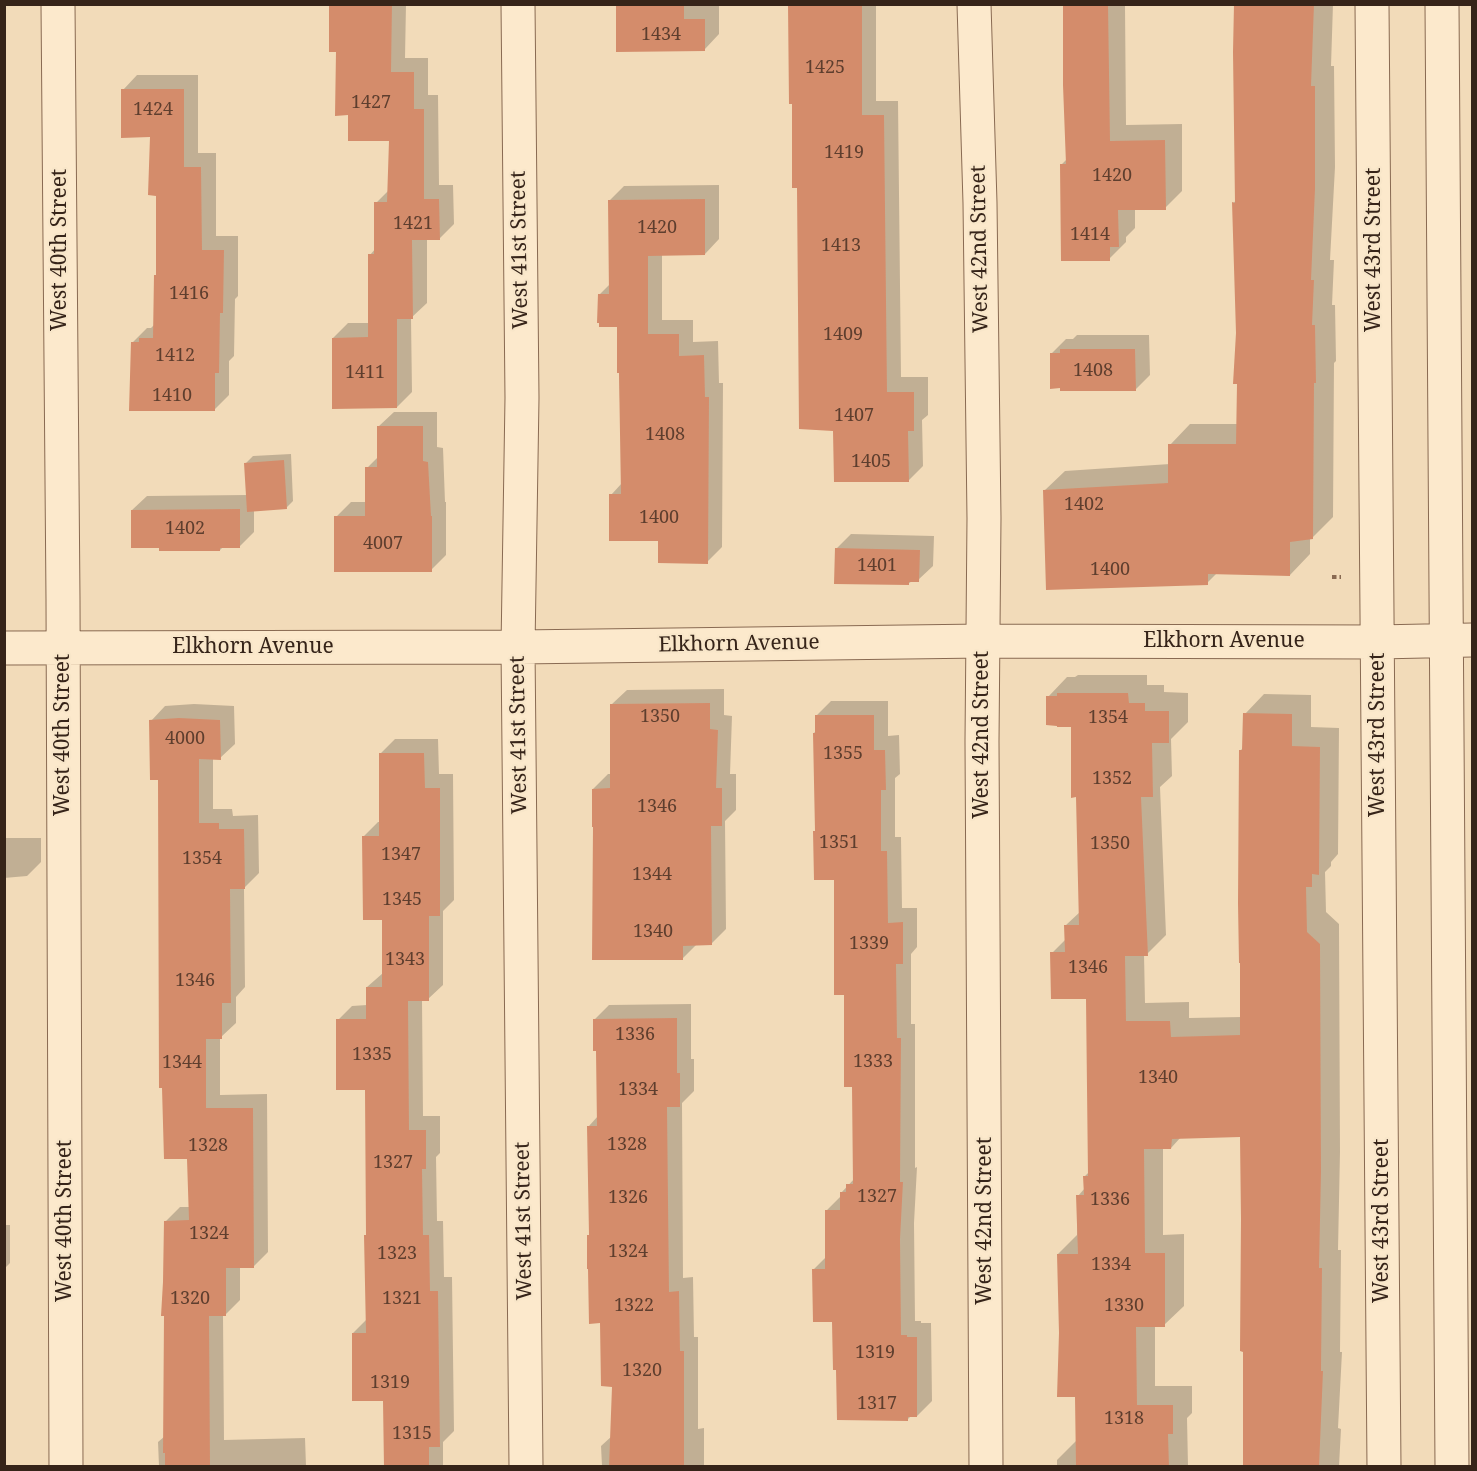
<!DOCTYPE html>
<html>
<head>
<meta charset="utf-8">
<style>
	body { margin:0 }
	#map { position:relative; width:1477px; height:1471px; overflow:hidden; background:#f2dbb9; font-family:"Noto Serif",serif }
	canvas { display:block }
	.frame { position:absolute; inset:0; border:6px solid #362419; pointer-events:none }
</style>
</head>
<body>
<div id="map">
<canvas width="1477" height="1471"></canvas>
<div class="frame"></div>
</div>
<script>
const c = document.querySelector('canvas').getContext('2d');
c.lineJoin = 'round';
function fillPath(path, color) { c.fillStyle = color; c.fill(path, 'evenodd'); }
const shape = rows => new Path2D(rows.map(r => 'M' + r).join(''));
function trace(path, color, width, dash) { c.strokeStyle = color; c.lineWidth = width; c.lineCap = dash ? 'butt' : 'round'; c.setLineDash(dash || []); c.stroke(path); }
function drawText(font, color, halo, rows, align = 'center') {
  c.font = font + ' "Noto Serif",serif'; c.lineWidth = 4.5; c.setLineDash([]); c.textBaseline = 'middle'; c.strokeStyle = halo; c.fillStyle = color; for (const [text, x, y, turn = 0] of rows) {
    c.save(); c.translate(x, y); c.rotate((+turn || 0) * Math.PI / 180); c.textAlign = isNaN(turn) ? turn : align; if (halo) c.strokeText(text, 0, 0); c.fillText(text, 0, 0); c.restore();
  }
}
const shadow = shape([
	[330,4,406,4,405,58,428,58,428,95,438,95,439,185,453,185,454,224,439,239,427,239,427,303,411,318,412,392,397,407,333,338,348,323,370,323,370,255,376,248,376,203,389,190,390,140,350,114],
	[617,4,719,5,719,34,705,49],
	[790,4,876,4,876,101,898,101,901,377,928,377,928,415,922,420,923,466,908,481,835,429,799,186,793,102],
	[1065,4,1126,4,1125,6,1126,125,1182,124,1182,191,1165,208,1135,209,1135,228,1126,237,1126,242,1109,259,1061,165,1067,159],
	[1236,4,1333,4,1331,66,1334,66,1335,167,1330,260,1334,260,1332,305,1335,305,1336,361,1334,363,1333,517,1312,538,1310,538,1310,554,1290,575,1217,573,1207,583,1044,491,1065,471,1170,464,1170,445,1190,424,1238,424,1238,333,1233,203,1237,200],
	[137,75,198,75,198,153,216,153,216,236,238,236,238,296,235,299,234,356,229,361,229,395,214,410,132,343,147,328,151,328,155,324,157,274,157,194,152,136,123,90],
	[719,185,719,239,705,254,662,254,662,320,693,320,693,342,718,341,719,383,723,383,722,547,707,562,659,540,611,495,622,483,618,325,600,294,610,284,609,201,624,186],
	[1077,335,1149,335,1150,375,1135,390,1061,387,1052,353,1066,339,1073,339],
	[394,412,437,412,437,447,443,448,445,502,446,502,446,555,431,570,336,517,351,502,367,502,367,468,379,456,379,426],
	[291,454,293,501,286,508,254,510,254,532,239,547,223,547,220,550,132,510,147,496,247,495,246,463,253,456],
	[851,534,934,536,933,566,918,580,912,581,908,584,836,549],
	[1078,675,1147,675,1147,685,1164,685,1164,692,1188,693,1188,722,1171,739,1172,776,1160,787,1166,935,1147,954,1144,954,1145,1003,1189,1002,1189,1018,1242,1017,1240,751,1244,747,1245,714,1264,694,1311,695,1311,727,1339,728,1338,854,1331,862,1331,866,1325,872,1326,912,1339,924,1340,1152,1338,1250,1341,1250,1340,1352,1342,1352,1338,1428,1341,1429,1339,1466,1245,1466,1241,1136,1181,1137,1171,1148,1163,1148,1163,1235,1184,1234,1184,1306,1164,1325,1155,1325,1155,1386,1192,1386,1192,1413,1187,1418,1188,1466,1057,1466,1057,1460,1077,1440,1077,1395,1060,1333,1058,1254,1077,1235,1078,1196,1085,1188,1085,1176,1090,1171,1088,997,1052,953,1066,939,1066,925,1081,911,1077,796,1073,726,1048,697,1067,677,1075,677],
	[724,689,724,715,732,716,730,774,736,774,736,810,725,821,726,929,711,944,697,944,683,958,593,789,608,774,611,774,612,704,627,690],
	[831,701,888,701,888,736,899,735,900,774,895,778,895,837,901,837,902,908,917,908,917,947,911,954,911,1024,915,1024,915,1168,917,1167,914,1223,915,1321,921,1321,921,1323,931,1323,932,1401,917,1416,911,1416,907,1420,838,1369,834,1320,814,1269,827,1256,826,1211,841,1196,841,1193,855,1178,854,1085,836,879,817,830,814,733,816,731,816,716],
	[194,704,234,706,235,744,220,758,213,758,213,809,232,809,233,816,258,815,259,873,244,888,245,987,236,997,236,1023,221,1037,220,1037,220,1095,267,1094,268,1252,253,1267,240,1267,240,1300,225,1315,223,1315,224,1440,305,1438,306,1466,159,1466,158,1442,165,1436,166,1221,180,1207,190,1207,189,1157,160,778,151,721,165,706],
	[395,739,438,739,439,774,453,774,454,900,443,911,443,985,428,999,422,999,423,1116,440,1116,440,1153,436,1157,437,1221,443,1221,444,1277,452,1277,454,1431,443,1442,443,1466,385,1466,385,1399,353,1333,367,1319,366,1089,338,1020,352,1006,367,1005,367,987,383,973,383,918,363,837,378,822,381,822,380,754],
	[4,838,41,838,41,862,27,876,4,878],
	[691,1004,691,1059,694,1059,694,1091,682,1103,683,1278,693,1277,694,1337,698,1337,698,1429,704,1428,704,1466,602,1466,601,1446,612,1436,614,1385,602,1322,590,1234,589,1126,598,1116,598,1049,594,1020,609,1005],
	[4,1225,10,1225,10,1263,4,1269]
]);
const building = shape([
	[329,4,392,4,391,72,414,72,414,109,424,109,424,199,439,199,440,240,412,240,413,319,397,319,397,408,332,409,332,338,368,337,368,254,374,254,374,202,387,202,389,141,348,141,348,115,335,116,336,52,329,52],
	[616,4,684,4,684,19,705,19,705,51,616,52],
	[788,4,862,4,862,115,884,115,887,392,914,392,914,431,908,431,909,482,834,482,833,431,799,429,797,188,792,188,792,104,789,104],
	[1063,4,1108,4,1110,141,1165,140,1166,210,1118,210,1119,247,1110,247,1110,261,1061,261,1060,164,1066,164,1063,85],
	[1234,4,1314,4,1311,86,1315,86,1315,189,1311,280,1314,280,1312,325,1315,325,1316,383,1314,383,1313,539,1290,542,1290,576,1208,574,1208,585,1046,590,1043,490,1168,483,1168,444,1236,444,1237,384,1233,384,1236,333,1232,202,1235,203,1233,52],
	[121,89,184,89,184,167,201,167,202,250,224,250,223,313,220,313,219,373,215,373,215,411,129,411,131,342,139,342,139,338,153,338,154,275,156,275,156,196,148,195,150,137,121,138],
	[705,199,705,255,648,256,648,334,679,334,679,356,704,355,705,397,709,397,708,564,658,563,658,541,609,541,609,494,621,494,619,373,617,373,617,327,599,327,599,323,597,323,598,294,609,294,608,200],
	[1060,349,1135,349,1136,391,1060,391,1060,388,1050,389,1050,353,1060,353],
	[377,426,423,426,423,461,428,462,431,516,432,516,432,572,334,572,334,516,365,516,365,467,377,467],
	[284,460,287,509,247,512,244,463],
	[240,509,240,548,220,548,220,551,159,551,159,548,131,548,131,510],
	[835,548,920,550,919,582,909,582,909,585,834,584],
	[1057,693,1128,693,1129,703,1145,703,1145,711,1169,711,1169,743,1152,743,1153,797,1141,797,1148,956,1125,956,1126,1021,1170,1021,1171,1037,1240,1035,1240,963,1239,963,1238,903,1239,750,1242,750,1243,713,1292,714,1292,746,1320,747,1319,875,1312,874,1312,887,1306,887,1307,932,1320,944,1321,1172,1319,1268,1322,1268,1321,1371,1323,1371,1319,1467,1243,1467,1243,1352,1240,1351,1241,1219,1240,1137,1172,1139,1171,1149,1144,1149,1145,1253,1165,1253,1165,1327,1136,1327,1137,1405,1173,1405,1173,1434,1168,1434,1169,1467,1076,1467,1075,1397,1057,1397,1059,1333,1057,1254,1078,1254,1076,1195,1084,1195,1083,1176,1088,1176,1086,999,1051,999,1050,952,1065,952,1064,925,1079,925,1076,797,1071,798,1071,727,1057,727,1057,726,1046,725,1046,696,1057,696],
	[710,703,710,729,718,730,716,788,722,788,722,826,711,826,712,945,683,946,683,960,592,960,593,827,592,827,592,789,610,788,610,704],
	[815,715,874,715,874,750,885,750,886,790,881,790,881,851,887,851,888,923,903,922,903,964,896,964,897,1038,901,1038,900,1182,903,1182,900,1239,901,1335,907,1335,907,1337,917,1337,917,1417,908,1417,908,1421,837,1420,836,1370,833,1370,832,1322,813,1322,812,1269,825,1269,825,1210,840,1210,840,1192,846,1192,846,1184,853,1184,852,1087,844,1087,844,995,834,995,834,880,814,880,813,831,815,831,813,733,815,733],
	[179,718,220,720,221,760,199,759,199,823,219,823,219,829,244,829,245,889,230,889,231,1003,222,1003,222,1039,206,1039,206,1108,253,1108,254,1268,226,1268,226,1316,209,1316,210,1467,165,1467,165,1453,163,1453,164,1316,161,1316,163,1282,164,1221,189,1220,187,1159,164,1159,162,1088,159,1088,158,780,150,780,149,720],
	[379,753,424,753,425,788,440,788,440,916,429,916,429,1001,408,1001,409,1130,426,1130,426,1169,422,1169,423,1235,429,1235,430,1291,438,1291,440,1447,429,1447,429,1467,384,1467,383,1401,352,1401,352,1333,366,1333,364,1235,366,1235,365,1090,336,1090,336,1019,366,1019,366,987,382,987,382,920,363,920,362,836,379,836],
	[677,1018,677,1073,680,1073,680,1107,667,1107,669,1292,679,1291,680,1351,684,1351,684,1467,609,1467,612,1387,601,1386,600,1323,589,1324,588,1269,587,1269,587,1235,589,1235,587,1126,597,1126,596,1051,593,1051,593,1019]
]);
const path = shape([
	[1332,577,1341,577]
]);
const minor = shape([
	[58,4,63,599,66,1466],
	[518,4,522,398,518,647,526,1466],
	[974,4,980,203,984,518,982,741,986,1466],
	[1372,4,1384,1466],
	[1442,4,1452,1466],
	[4,648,518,647,983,641,1378,642,1472,640]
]);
const numberNames = [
	["1434",661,35],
	["1425",825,68],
	["1427",371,103],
	["1424",153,110],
	["1419",844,153],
	["1420",1112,176],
	["1421",413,224],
	["1420",657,228],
	["1414",1090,235],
	["1413",841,246],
	["1416",189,294],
	["1409",843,335],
	["1412",175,356],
	["1408",1093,371],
	["1411",365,373],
	["1410",172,396],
	["1407",854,416],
	["1408",665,435],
	["1405",871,462],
	["1402",1084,505],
	["1400",659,518],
	["1402",185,529],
	["4007",383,544],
	["1401",877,566],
	["1400",1110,570],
	["1350",660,717],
	["1354",1108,718],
	["4000",185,739],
	["1355",843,754],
	["1352",1112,779],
	["1346",657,807],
	["1351",839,843],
	["1350",1110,844],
	["1347",401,855],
	["1354",202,859],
	["1344",652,875],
	["1345",402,900],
	["1340",653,932],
	["1339",869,944],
	["1343",405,960],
	["1346",1088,968],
	["1346",195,981],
	["1336",635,1035],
	["1335",372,1055],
	["1333",873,1062],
	["1344",182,1063],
	["1340",1158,1078],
	["1334",638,1090],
	["1328",627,1145],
	["1328",208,1146],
	["1327",393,1163],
	["1327",877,1197],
	["1326",628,1198],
	["1336",1110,1200],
	["1324",209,1234],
	["1324",628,1252],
	["1323",397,1254],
	["1334",1111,1265],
	["1320",190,1299],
	["1321",402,1299],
	["1322",634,1306],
	["1330",1124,1306],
	["1319",875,1353],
	["1320",642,1371],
	["1319",390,1383],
	["1317",877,1404],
	["1318",1124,1419],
	["1315",412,1434]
];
const streetNames = [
	["West 42nd Street",980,249,-91],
	["West 40th Street",60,250,-90],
	["West 41st Street",520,250,-91],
	["West 43rd Street",1374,250,-90],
	["Elkhorn Avenue",1224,641],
	["Elkhorn Avenue",739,644,-1],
	["Elkhorn Avenue",253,647],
	["West 40th Street",63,735,-90],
	["West 41st Street",519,735,-91],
	["West 42nd Street",982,735,-90],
	["West 43rd Street",1378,735,-90],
	["West 40th Street",65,1221,-90],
	["West 41st Street",524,1221,-91],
	["West 42nd Street",985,1221,-90],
	["West 43rd Street",1382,1221,-90]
];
fillPath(shadow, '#0003');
fillPath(building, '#d48c6b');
trace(minor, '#896a52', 35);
trace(path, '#896a52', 4, [4.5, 3]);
trace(minor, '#fce9cc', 33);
drawText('18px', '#5e3e2e', null, numberNames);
drawText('21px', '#362419', '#f8e6c9', streetNames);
</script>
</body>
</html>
